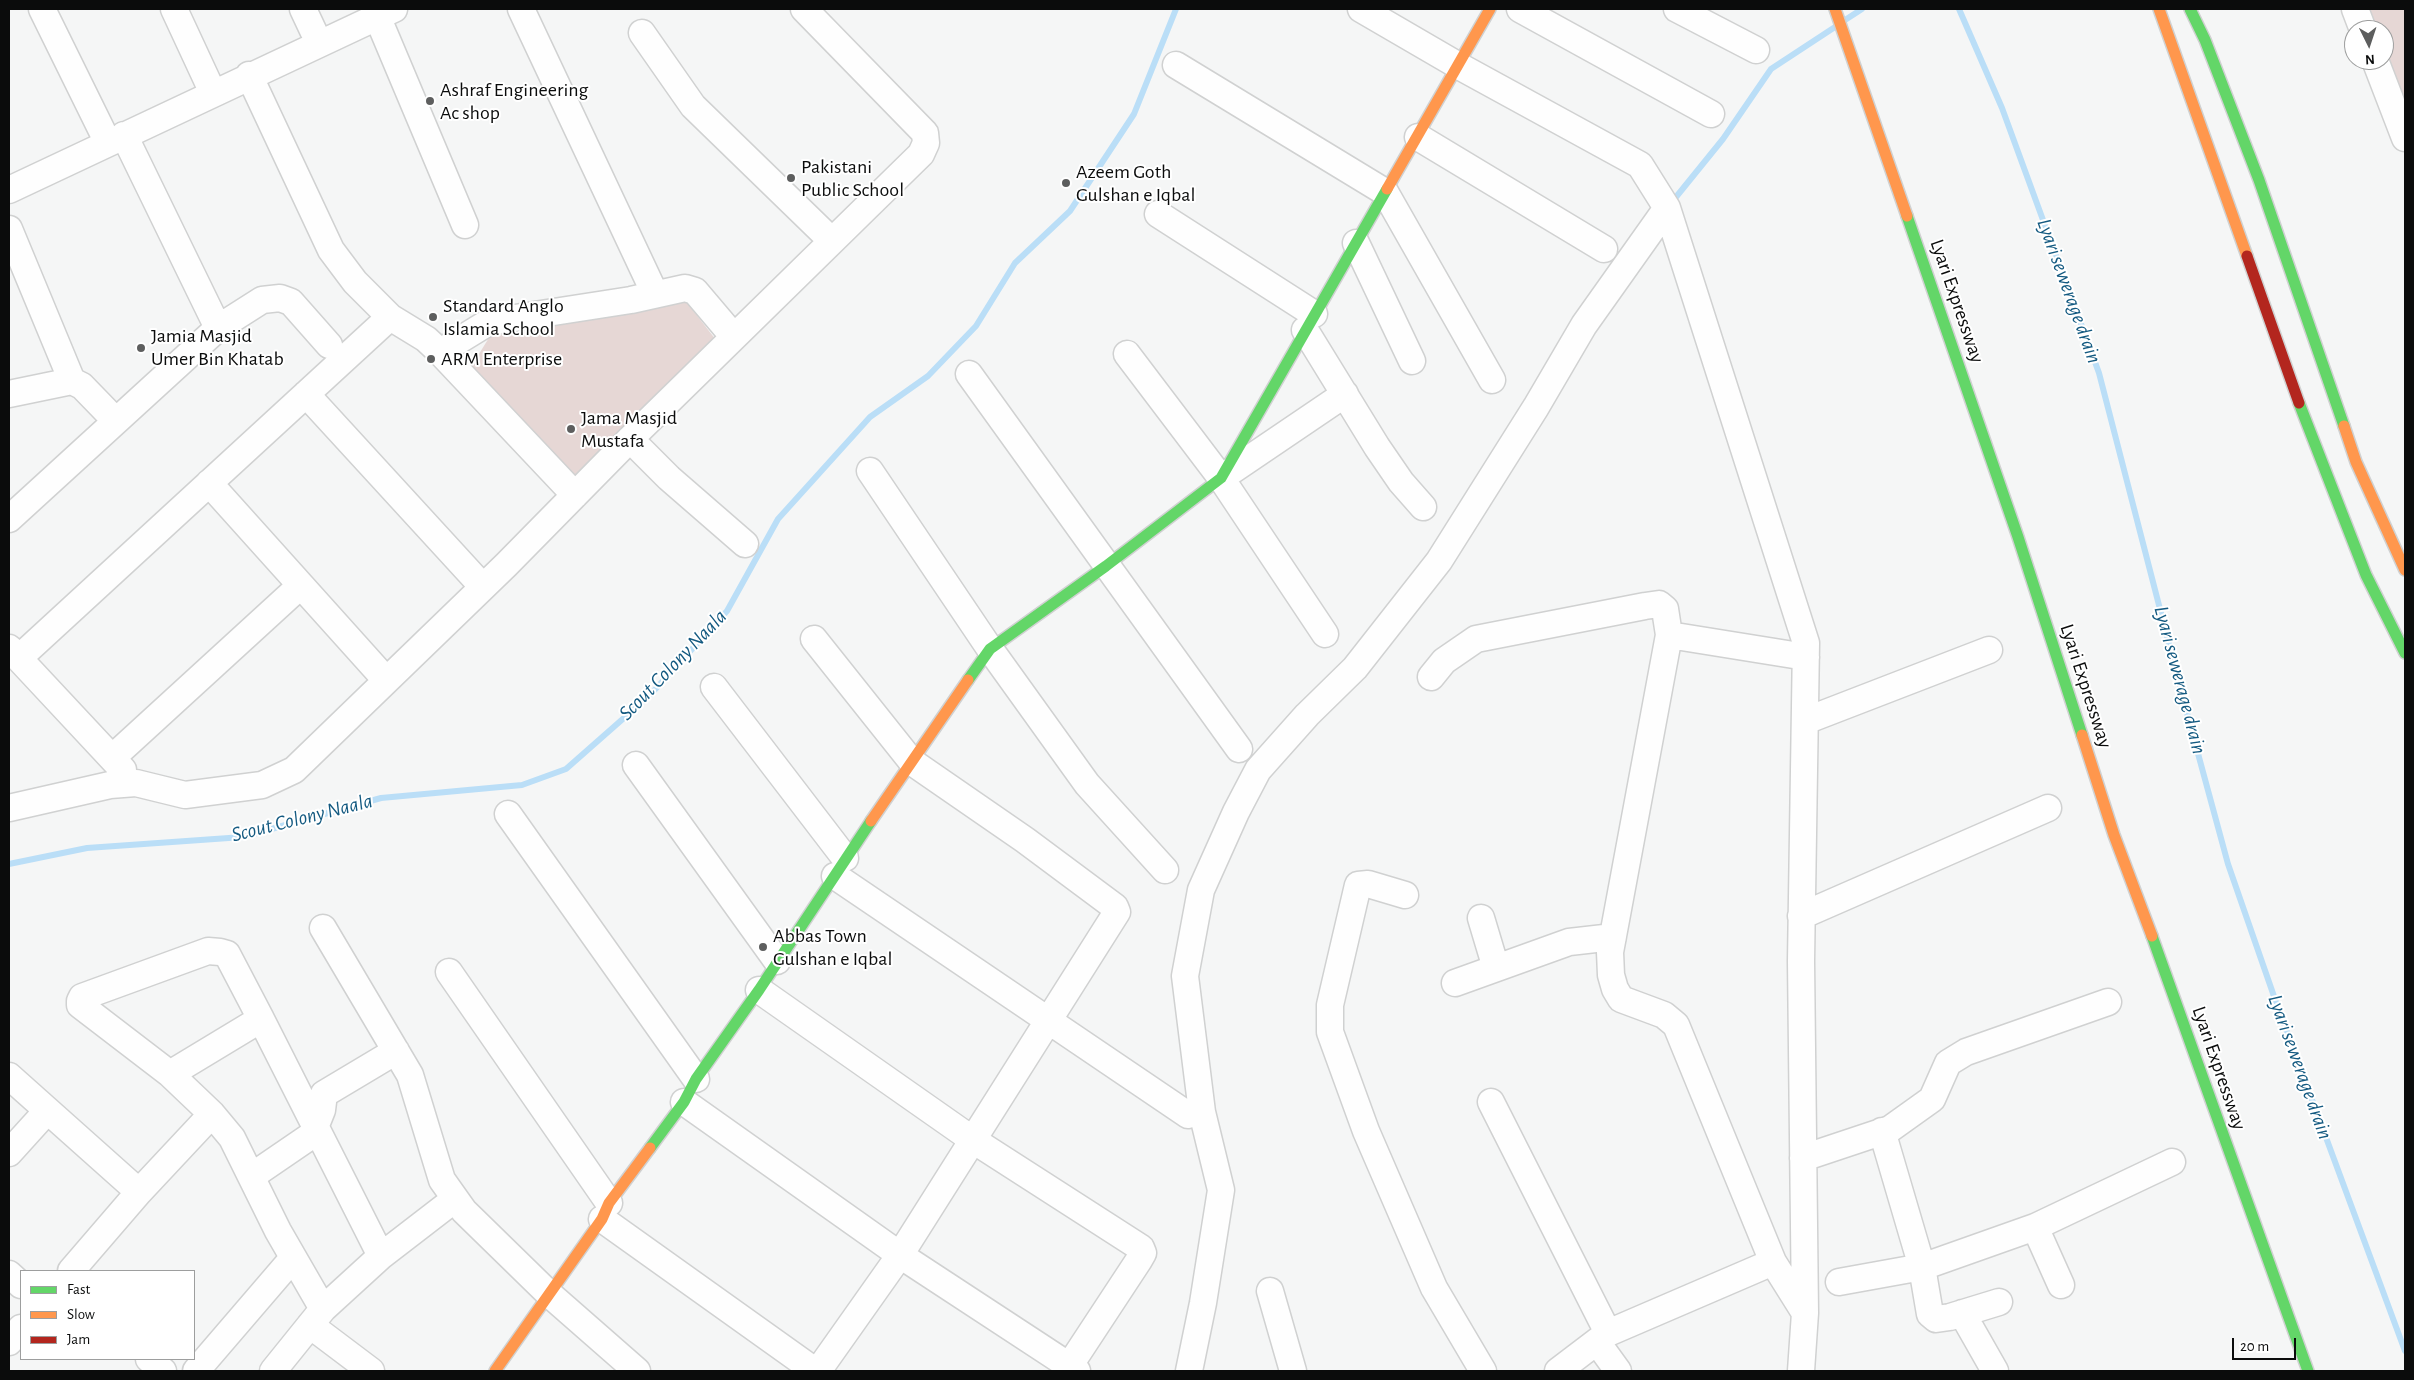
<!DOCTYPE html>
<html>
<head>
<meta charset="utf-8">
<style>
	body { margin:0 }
	#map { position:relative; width:2414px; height:1380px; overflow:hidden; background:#f5f6f6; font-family:"Alegreya Sans",sans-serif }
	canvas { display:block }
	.frame { position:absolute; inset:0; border:10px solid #0b0c0c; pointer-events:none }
	.legend { position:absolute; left:20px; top:1270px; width:175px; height:90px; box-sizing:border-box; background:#fff; border:1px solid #9d9e9e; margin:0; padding:6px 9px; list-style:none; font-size:15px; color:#0b0c0c }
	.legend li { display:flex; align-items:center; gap:10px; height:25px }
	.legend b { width:25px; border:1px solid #9d9e9e }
	.north { position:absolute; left:2344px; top:20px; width:50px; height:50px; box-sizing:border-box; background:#fff; border:1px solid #9d9e9e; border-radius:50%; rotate:176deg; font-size:14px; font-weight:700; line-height:20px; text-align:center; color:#0b0c0c }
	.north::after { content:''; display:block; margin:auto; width:18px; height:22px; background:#5d5e5e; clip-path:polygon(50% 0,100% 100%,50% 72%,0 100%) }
	.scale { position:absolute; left:2232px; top:1338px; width:64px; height:22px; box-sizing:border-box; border:2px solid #0b0c0c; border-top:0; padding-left:6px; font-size:15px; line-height:18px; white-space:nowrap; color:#0b0c0c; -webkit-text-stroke:4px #fff; paint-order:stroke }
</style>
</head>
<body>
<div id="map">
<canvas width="2414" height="1380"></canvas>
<div class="frame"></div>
<ul class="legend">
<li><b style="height:6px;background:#63d668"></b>Fast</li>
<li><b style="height:6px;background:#ff974d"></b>Slow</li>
<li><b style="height:6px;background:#b3261e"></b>Jam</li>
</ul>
<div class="north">N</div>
<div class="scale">20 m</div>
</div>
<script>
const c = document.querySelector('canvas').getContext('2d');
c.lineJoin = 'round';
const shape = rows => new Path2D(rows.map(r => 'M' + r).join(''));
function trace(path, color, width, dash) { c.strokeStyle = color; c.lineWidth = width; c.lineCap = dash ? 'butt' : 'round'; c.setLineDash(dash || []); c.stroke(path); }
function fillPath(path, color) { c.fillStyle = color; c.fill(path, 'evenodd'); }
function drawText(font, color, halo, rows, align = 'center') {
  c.font = font + ' "Alegreya Sans",sans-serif'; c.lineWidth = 4; c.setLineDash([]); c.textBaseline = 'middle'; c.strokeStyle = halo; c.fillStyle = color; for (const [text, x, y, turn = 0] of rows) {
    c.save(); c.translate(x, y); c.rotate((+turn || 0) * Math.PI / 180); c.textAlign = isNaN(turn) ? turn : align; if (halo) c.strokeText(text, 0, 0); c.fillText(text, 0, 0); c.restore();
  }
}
const stream = shape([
	[1959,9,2002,108,2099,373,2184,702,2228,864,2277,1005,2405,1351],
	[1845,20,1862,9],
	[1672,202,1723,139,1771,69,1835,27],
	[9,864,87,848,243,837,381,798,522,785,566,769,650,695,727,611,778,519,870,417,928,376,976,326,1015,263,1070,211,1134,114,1176,9]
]);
const building = shape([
	[2362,9,2405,9,2405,147,2384,60,2384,30,2369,30],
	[685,300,716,340,569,483,466,375,495,328]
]);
const street = shape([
	[42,9,108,143],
	[174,9,213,93],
	[303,9,319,43],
	[521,9,655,294],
	[1361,9,1459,66,1640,165,1667,208,1806,643,1801,961,1805,1313,1801,1371],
	[1520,9,1711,114],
	[1677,9,1756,50],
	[2355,9,2363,30],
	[377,16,465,225],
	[642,33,693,106,832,241],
	[2375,60,2405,138],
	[1176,65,1385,192,1492,380],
	[249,75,331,250,355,282,390,317,426,339,440,352,575,495],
	[124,135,218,328],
	[1418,137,1604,249],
	[9,190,394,9],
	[1158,214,1314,314],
	[9,229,72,381],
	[1356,243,1412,361],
	[1305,330,1377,447,1401,482,1423,507],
	[440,352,489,322,631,300,685,288,695,291,734,337],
	[1127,354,1221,478,1325,634],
	[969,374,1239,749],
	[9,394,72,381,82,386,115,420],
	[306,394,483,587],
	[630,439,669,478,745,544],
	[870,471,990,649,1087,784,1165,870],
	[1221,478,1345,394],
	[209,483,386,680],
	[9,519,218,328,262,300,280,298,291,302,329,345],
	[1669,635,1806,657],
	[814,639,912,762,1025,840,1115,907,1117,912,900,1255,818,1371],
	[9,648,123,770],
	[19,658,390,317],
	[1431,677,1444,661,1476,639,1645,606,1659,604,1665,609,1669,635,1610,952,1611,975,1615,989,1621,999,1664,1015,1676,1025,1773,1262,1805,1313],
	[714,687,845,858],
	[1805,721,1989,650],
	[112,758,300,586],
	[636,765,777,961],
	[9,808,110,785,136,783,185,795,262,785,294,770,506,565,630,439,921,154,926,143,925,133,804,9],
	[508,814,696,1079],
	[835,876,1188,1115],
	[1405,895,1368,884,1358,885,1330,1005,1330,1032,1366,1131,1434,1288,1483,1371],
	[1801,916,2048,808],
	[1481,918,1496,968],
	[323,928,410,1075,442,1180,464,1211,548,1293,637,1371],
	[449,972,609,1203],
	[1455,983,1569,942,1613,937],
	[759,990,973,1140,1141,1248,1143,1253,1139,1260,1066,1371],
	[261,1019,227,954,220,952,208,951,82,997,80,1001,80,1005,170,1074,212,1114,232,1138,278,1231,323,1309,273,1371],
	[170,1074,261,1019,381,1256,323,1309],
	[9,1076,139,1192],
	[684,1102,900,1255,1077,1371],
	[1491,1102,1608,1333],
	[1882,1131,1922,1267,1930,1314,1936,1319,1950,1317,1999,1302],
	[9,1153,47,1111],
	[1803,1158,1890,1129,1932,1099,1948,1063,1966,1052,2108,1002],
	[252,1176,312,1135,322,1110,324,1094,396,1051],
	[602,1219,815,1371],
	[2035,1227,2061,1285],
	[381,1256,455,1199],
	[71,1271,139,1192,212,1114],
	[9,1274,21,1285],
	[1839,1282,1922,1267,2035,1227,2172,1162],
	[1270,1291,1293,1371],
	[1962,1313,1995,1371],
	[310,1325,371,1371],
	[9,1342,21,1328],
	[1597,1342,1618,1371],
	[149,1359,163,1371],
	[196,1371,293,1258],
	[1189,1371,1203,1303,1221,1190,1202,1112,1185,976,1201,890,1236,812,1258,770,1307,715,1355,668,1439,561,1536,407,1584,325,1667,208],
	[1558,1371,1608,1333,1773,1262]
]);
const fast = shape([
	[2190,9,2205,40,2259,180,2344,426],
	[1907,216,2018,537,2082,735],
	[2299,403,2366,575,2405,653],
	[968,680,990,649,1106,566,1221,478,1387,189],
	[2152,936,2308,1371],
	[650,1148,684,1102,696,1079,759,990,871,821]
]);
const slow = shape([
	[1835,9,1907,216],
	[2159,9,2247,256],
	[1387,189,1490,9],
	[2344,426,2356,462,2405,570],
	[2082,735,2114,835,2152,936],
	[871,821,968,680],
	[495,1371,602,1219,609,1203,650,1148]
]);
const jam = shape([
	[2247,256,2299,403]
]);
const markers = [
	[430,101,5,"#5d5e5e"],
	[791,178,5,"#5d5e5e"],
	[1066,183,5,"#5d5e5e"],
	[433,317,5,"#5d5e5e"],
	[141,348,5,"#5d5e5e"],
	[431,359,5,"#5d5e5e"],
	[571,429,5,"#5d5e5e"],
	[763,947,5,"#5d5e5e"]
];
const poiNames = [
	["Ashraf Engineering",440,90],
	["Ac shop",440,113],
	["Pakistani",801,167],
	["Public School",801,190],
	["Azeem Goth",1076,172],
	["Gulshan e Iqbal",1076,195],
	["Standard Anglo",443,306],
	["Islamia School",443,329],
	["Jamia Masjid",151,336],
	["Umer Bin Khatab",151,359],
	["ARM Enterprise",441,359],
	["Jama Masjid",581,418],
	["Mustafa",581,441],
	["Abbas Town",773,936],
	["Gulshan e Iqbal",773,959]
];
const streetNames = [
	["Lyari Expressway",1957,301,71],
	["Lyari Expressway",2086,686,72],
	["Lyari Expressway",2219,1068,71]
];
const waterNames = [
	["Lyari sewerage drain",2069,291,70],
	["Scout Colony Naala",673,665,-46],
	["Lyari sewerage drain",2180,680,75],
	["Scout Colony Naala",302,818,-14],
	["Lyari sewerage drain",2300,1067,70]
];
trace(stream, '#badef7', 6);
fillPath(building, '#e6d7d5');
trace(street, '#d0d1d1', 29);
trace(fast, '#d0d1d1', 14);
trace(slow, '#d0d1d1', 14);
trace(jam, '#d0d1d1', 14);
trace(street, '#fefefe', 26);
trace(fast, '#63d668', 11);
trace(slow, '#ff974d', 11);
trace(jam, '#b3261e', 11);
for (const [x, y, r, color] of markers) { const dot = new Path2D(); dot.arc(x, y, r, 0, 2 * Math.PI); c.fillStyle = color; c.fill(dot); trace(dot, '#fff', 2); }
drawText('20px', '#0b0c0c', '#fff', poiNames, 'left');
drawText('20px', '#0b0c0c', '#fff', streetNames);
drawText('italic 21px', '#145a81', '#fff', waterNames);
</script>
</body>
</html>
